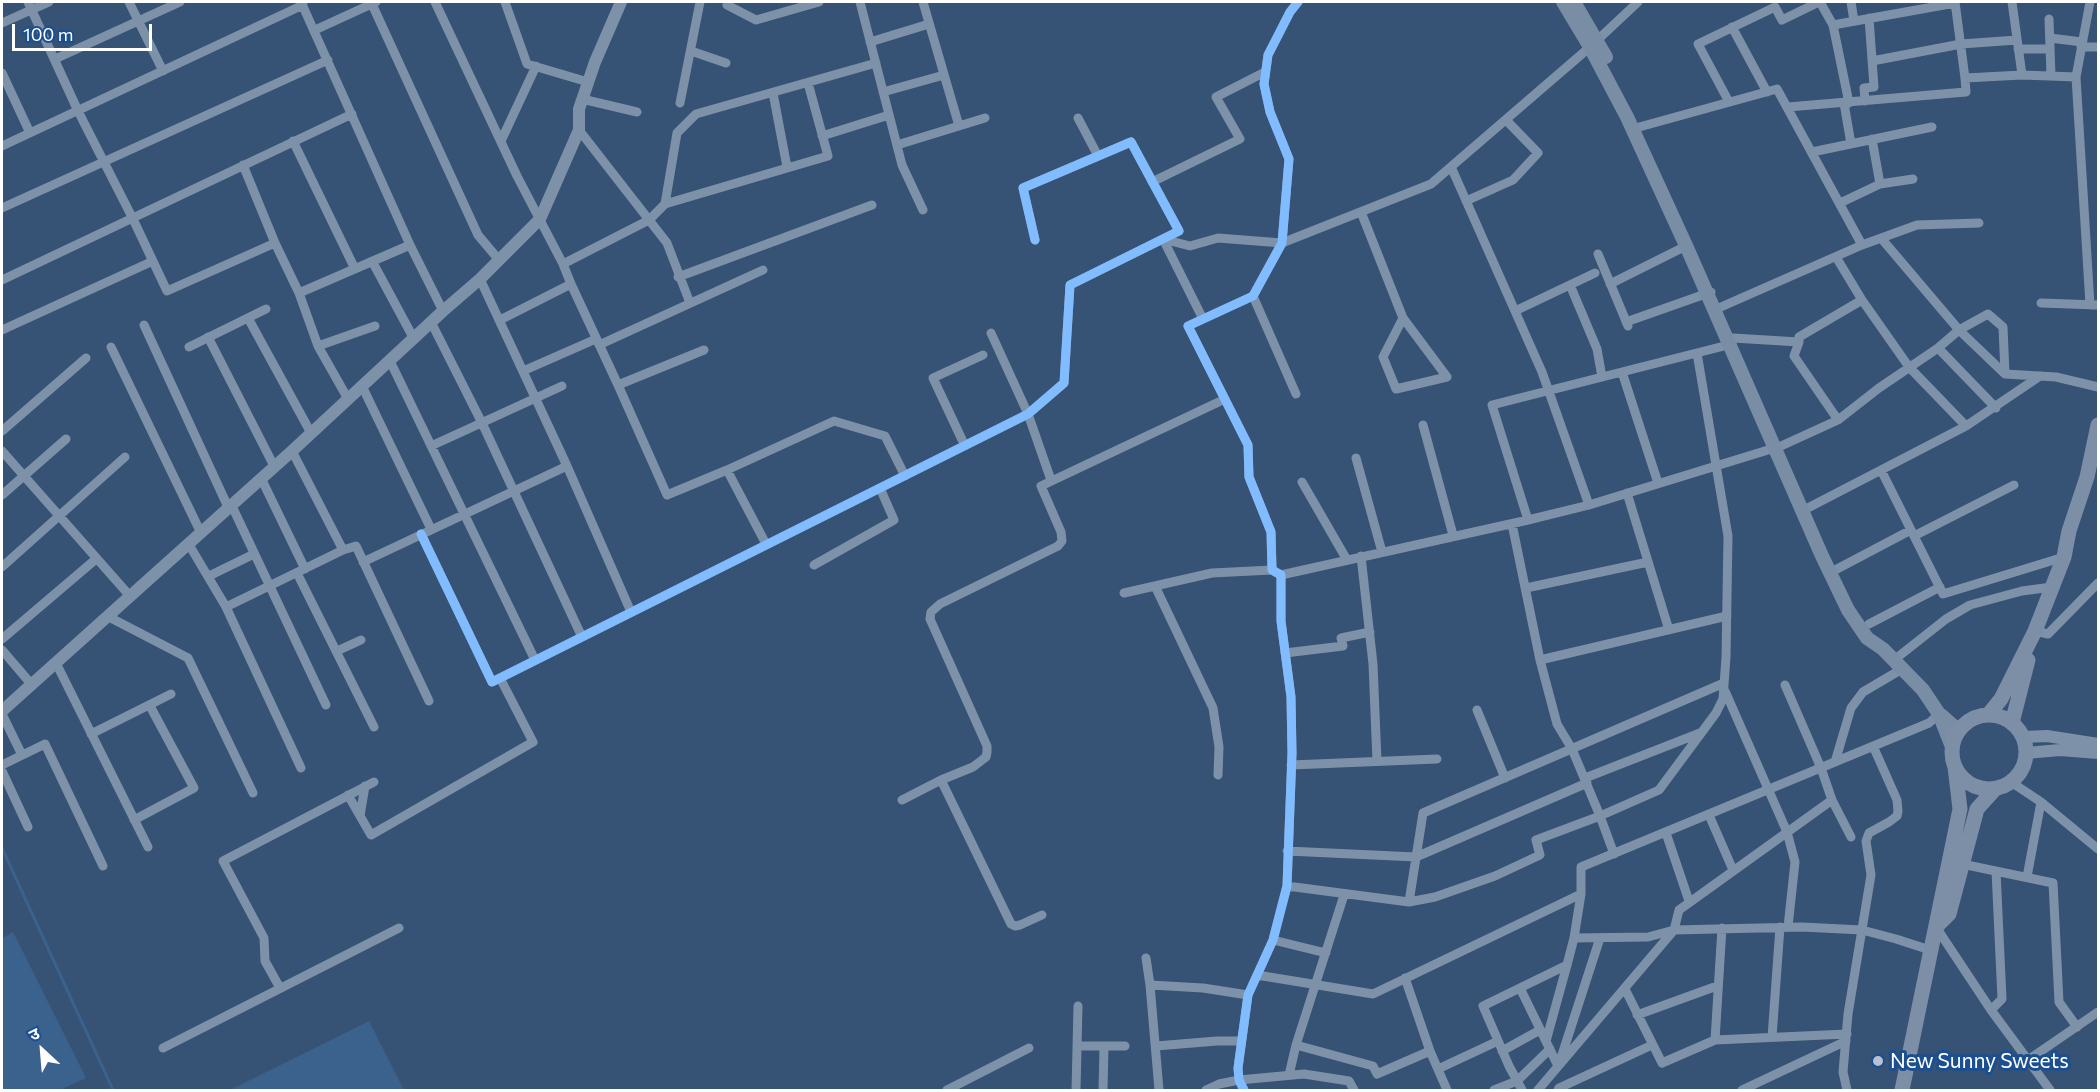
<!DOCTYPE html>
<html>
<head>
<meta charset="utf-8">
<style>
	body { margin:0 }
	#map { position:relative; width:2100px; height:1092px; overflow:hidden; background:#365274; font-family:Commissioner,"Noto Sans Devanagari",sans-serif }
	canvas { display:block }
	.frame { position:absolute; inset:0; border:3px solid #fff; pointer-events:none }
	.north { position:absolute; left:12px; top:1020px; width:60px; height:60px; -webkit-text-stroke:4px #1b4f8f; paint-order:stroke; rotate:334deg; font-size:16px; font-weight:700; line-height:24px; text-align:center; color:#fff }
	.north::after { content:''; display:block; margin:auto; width:21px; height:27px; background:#fff; clip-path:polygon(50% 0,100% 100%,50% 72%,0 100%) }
	.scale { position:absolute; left:12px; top:24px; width:140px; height:27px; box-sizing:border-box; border:3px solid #fff; border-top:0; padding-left:8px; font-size:18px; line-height:21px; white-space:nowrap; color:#fff; -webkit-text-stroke:4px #1b4f8f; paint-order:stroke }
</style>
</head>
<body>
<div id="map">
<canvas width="2100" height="1092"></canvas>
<div class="frame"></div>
<div class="north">उ</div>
<div class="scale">100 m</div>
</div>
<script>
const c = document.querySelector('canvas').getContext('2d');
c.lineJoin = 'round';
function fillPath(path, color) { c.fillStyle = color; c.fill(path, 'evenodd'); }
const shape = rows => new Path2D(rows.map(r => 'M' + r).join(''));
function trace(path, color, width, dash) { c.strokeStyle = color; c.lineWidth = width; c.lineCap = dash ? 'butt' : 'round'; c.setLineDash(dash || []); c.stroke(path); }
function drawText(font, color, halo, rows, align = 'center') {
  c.font = font + ' Commissioner,sans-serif'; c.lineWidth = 6; c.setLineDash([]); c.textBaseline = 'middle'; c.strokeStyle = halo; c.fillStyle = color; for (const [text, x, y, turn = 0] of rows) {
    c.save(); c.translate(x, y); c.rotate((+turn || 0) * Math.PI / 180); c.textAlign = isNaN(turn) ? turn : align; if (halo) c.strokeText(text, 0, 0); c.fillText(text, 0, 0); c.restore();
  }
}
const water = shape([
	[13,932,86,1078,60,1090,2,1090,2,938],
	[369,1021,404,1090,230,1090]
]);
const stream = shape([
	[2,848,113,1090]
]);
const minor = shape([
	[28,2,78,111,133,219,167,291,275,243],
	[129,2,163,71],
	[301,2,410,245,443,311],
	[371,2,478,235,499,260],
	[435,2,517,176,563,264,571,284,618,385,667,495,727,470,834,421,885,436,905,476],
	[505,2,527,64,588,82],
	[728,2,727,5,756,20,819,2],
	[860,2,902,165,923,210],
	[923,2,959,126],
	[1820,2,1833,25,1849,103],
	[1851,2,1854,21],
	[1955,2,1965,78],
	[2012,2,2022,75],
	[2049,19,2051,76],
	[2,23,49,2],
	[1833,25,1955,3],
	[1732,27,1767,92],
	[315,30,376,2],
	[2050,38,2082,42],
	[870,42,929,24],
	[2081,47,2098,47],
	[2018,49,2050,49],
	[691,51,726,63],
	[55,59,180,2],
	[1872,61,1961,44,2017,40],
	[2,73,30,133],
	[883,92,944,75],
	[773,93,787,167],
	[582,99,637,112],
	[1865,101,1864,88,1874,87,1869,18],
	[1729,102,1698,44,1775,7,1782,20,1819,2],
	[680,103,700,2],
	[1844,103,1851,144],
	[1788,107,1966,92,1965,78,2022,75,2076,77],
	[1078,118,1098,156],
	[1632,129,1777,89,1862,245],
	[579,130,667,243,690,303],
	[822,136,889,115],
	[1872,139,1880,184],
	[293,141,355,269],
	[501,141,536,66],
	[897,145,985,118],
	[2,146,303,5],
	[1812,152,1932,127],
	[243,165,275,243,299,293,318,346,348,399],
	[1452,169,1542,372,1589,505],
	[1152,182,1240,139,1216,97,1265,72],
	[1466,201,1513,180,1538,153,1506,120],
	[1840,203,1880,184,1913,179],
	[665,204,677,133,696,114,876,63],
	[2,208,328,60],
	[1361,212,1403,318,1447,377,1396,389,1383,357,1403,318],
	[1881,238,1959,330,2005,374,2056,377,2098,387],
	[1163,239,1190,246,1218,238,1282,243,1431,184,1590,47,1638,2],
	[1163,239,1203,319],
	[1598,254,1628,326],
	[1836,257,1862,300,1909,367,1966,426],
	[372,261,414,339],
	[563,264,649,220,665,204,828,156,808,83],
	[678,277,872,205],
	[480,279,567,466,631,612],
	[2,280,352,114],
	[1610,284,1686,246],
	[1570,285,1597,349,1602,377],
	[299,293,410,245],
	[1253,296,1296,394],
	[2041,303,2098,305],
	[2090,305,2076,77,2090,2],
	[1714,310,1862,245,1917,225,1979,223],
	[1515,311,1595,273],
	[248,318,311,433],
	[500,320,571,284],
	[431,322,482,423,582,637],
	[1626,322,1711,292],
	[144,325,228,507],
	[2,330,153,261],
	[991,333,1028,414,1051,480],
	[208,337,274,466],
	[1733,338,1799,342,1799,337,1862,300],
	[1799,342,1794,356,1838,420],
	[599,345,763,270],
	[318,346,375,326],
	[111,347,201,533],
	[189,347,266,309],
	[1938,348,1996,408],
	[390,361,535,660],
	[523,371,596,339],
	[1622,372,1658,483],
	[618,385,704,350],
	[362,386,431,529],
	[1423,425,1453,535],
	[2,431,86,358],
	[431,446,562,386],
	[965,446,933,378,983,355],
	[2,451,129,595],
	[292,451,343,550],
	[1356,458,1382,552],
	[727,470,766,544],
	[1881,470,1943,594,2064,557],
	[261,478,305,569],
	[1302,482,1347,560],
	[1627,493,1669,630],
	[2,495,66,439],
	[231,504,326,705],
	[1802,511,1966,426,2040,376],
	[1528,520,1492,405,1732,344],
	[1512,524,1540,660,1557,724,1572,749,1600,816,1614,854],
	[421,534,492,682,1028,414,1064,383,1070,285,1179,231,1131,142,1023,188,1035,240],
	[1914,536,2014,485],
	[188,543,226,607,301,768],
	[1361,556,1373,664,1377,761],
	[363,562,567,466],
	[814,565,894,520,880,488],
	[2,567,125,457],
	[1837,569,1911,530],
	[297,573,374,727],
	[1281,575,1528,520,1589,505,1781,446,1838,420,1879,388,1938,348,1959,330,1988,314,2003,327,2005,374],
	[209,576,254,554],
	[1155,586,1213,708,1219,747,1218,775],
	[1526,588,1648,562],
	[1124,593,1212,573,1272,570],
	[226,607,343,550,356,546,429,701],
	[107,616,188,658,253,793],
	[1869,624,1940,587],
	[2035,631,2048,634,2098,583],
	[2,639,96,559],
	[2,650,32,685],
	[337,651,361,640],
	[1285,653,1343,646,1341,638,1370,632],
	[1540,660,1727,616],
	[1894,660,1946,619,1970,605,2022,591,2052,587],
	[56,663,148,847],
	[1785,685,1821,768,1832,800,1851,837],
	[1725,691,1787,832,1795,862,1788,927],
	[1477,710,1505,778],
	[2,714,22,755],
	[91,734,171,694],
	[1835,762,1851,708,1863,692,1902,669],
	[2,765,45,744,103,866],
	[1291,765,1437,759],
	[2,771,28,827],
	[1585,778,1700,733],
	[941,780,1011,924,1015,926,1020,925,1042,915],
	[2011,782,2041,802,2098,849],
	[348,795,371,835,533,742,500,678],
	[902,800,941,780,973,767,986,757,987,752,987,746,930,619,931,612,940,604,1058,546,1062,541,1061,532,1041,486,1225,399],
	[1709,815,1733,870],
	[360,816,365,786],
	[134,820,194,788,150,706],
	[1666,833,1689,901],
	[1287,851,1416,857,1587,783],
	[1962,864,2053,883,2059,1002,2077,1027],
	[2027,877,2041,802],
	[1287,886,1409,902,1435,897,1495,876,1540,855,1536,840,1600,816,1659,790,1716,713,1723,699,1726,657,1728,536,1697,353],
	[1409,902,1423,813,1724,683],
	[1936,927,1991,1010,2050,1090],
	[1574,938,1648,937,1674,930,1802,927,1862,930,1896,939,1930,950],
	[1273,940,1326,953],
	[1146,958,1150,985],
	[1257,975,1373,994,1581,894],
	[1405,978,1430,1051,1447,1090],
	[280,988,265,961,264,938,223,861,374,782],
	[1520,988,1558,1066],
	[1625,989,1662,1063,1715,1040,1847,1034],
	[1991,1010,2002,999,1996,871],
	[1637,1015,1717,986],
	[1772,1037,1780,927],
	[1715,1040,1722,928],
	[1546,1041,1567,965],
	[1296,1045,1373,1066,1377,1074,1430,1051],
	[1078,1046,1125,1046],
	[1156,1046,1217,1041,1241,1041],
	[163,1048,399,928],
	[1502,1051,1540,1030],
	[2028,1060,2098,1012],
	[1560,1061,1600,938],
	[1438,1069,1498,1041],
	[1289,1075,1296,1045,1344,895],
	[947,1090,1029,1048],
	[1076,1090,1078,1006],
	[1103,1090,1104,1046],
	[1159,1090,1150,985,1203,988,1248,995],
	[1206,1090,1219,1084,1239,1080,1304,1074,1349,1081,1354,1090],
	[1244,1090,1239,1080,1238,1068,1248,995,1273,940,1287,886,1292,753,1291,697,1281,621,1281,575,1272,570,1271,532,1249,477,1248,445,1188,326,1253,296,1282,243,1289,159,1270,112,1264,84,1268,55,1290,12,1298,2],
	[1494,1090,1517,1081,1550,1049],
	[1522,1090,1509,1066,1483,1006,1567,965,1574,938,1581,894,1581,867,1929,723,1939,714],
	[1538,1090,1674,930,1679,910,1832,800],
	[1558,1090,1559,1088,1652,1045],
	[1742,1090,1846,1041],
	[1847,1090,1843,1072,1848,1014,1871,875,1866,841,1869,833,1889,822,1897,816,1898,811,1897,800,1873,746]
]);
const tertiary = shape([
	[2,711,292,451,443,311,480,279,540,219,579,130,579,109,595,62,621,2],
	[2023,737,2047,736,2098,744],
	[2026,753,2060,750,2098,753]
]);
const secondary = shape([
	[1563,2,1590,47,1627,117,1688,250,1822,556,1848,610,1867,638,1883,649,1923,690,1939,714,1952,747],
	[1574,2,1606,57],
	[1941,715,1959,731]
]);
const primary = shape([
	[1988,715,2001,699,2035,631,2064,557,2069,531,2087,477,2098,425],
	'1952 752a37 37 0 1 1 74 0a37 37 0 1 1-74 0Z',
	[2012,723,2028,660],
	[1936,927,1949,914,1977,809,1996,788],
	[1902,1090,1960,809,1955,767]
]);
const cycleway = shape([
	[421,534,492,682,1028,414,1064,383,1070,285,1179,231,1131,142,1023,188,1035,240],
	[1244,1090,1239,1080,1238,1068,1248,995,1273,940,1287,886,1292,753,1291,697,1281,621,1281,575,1272,570,1271,532,1249,477,1248,445,1188,326,1253,296,1282,243,1289,159,1270,112,1264,84,1268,55,1290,12,1298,2]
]);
const markers = [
	[1878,1061,6,"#b9c2ce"]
];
const poiNames = [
	["New Sunny Sweets",1890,1061]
];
fillPath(water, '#3b618d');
trace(stream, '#3b618d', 3);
trace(minor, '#7d92a8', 9);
trace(tertiary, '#7d92a8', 12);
trace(secondary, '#798da4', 14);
trace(primary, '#7d8ea7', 15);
trace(cycleway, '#80bcff', 9);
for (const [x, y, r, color] of markers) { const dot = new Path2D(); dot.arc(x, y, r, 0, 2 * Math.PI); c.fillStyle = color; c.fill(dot); trace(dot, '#1b4f8f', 2); }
drawText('21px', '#fff', '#1b4f8f', poiNames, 'left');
</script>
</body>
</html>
